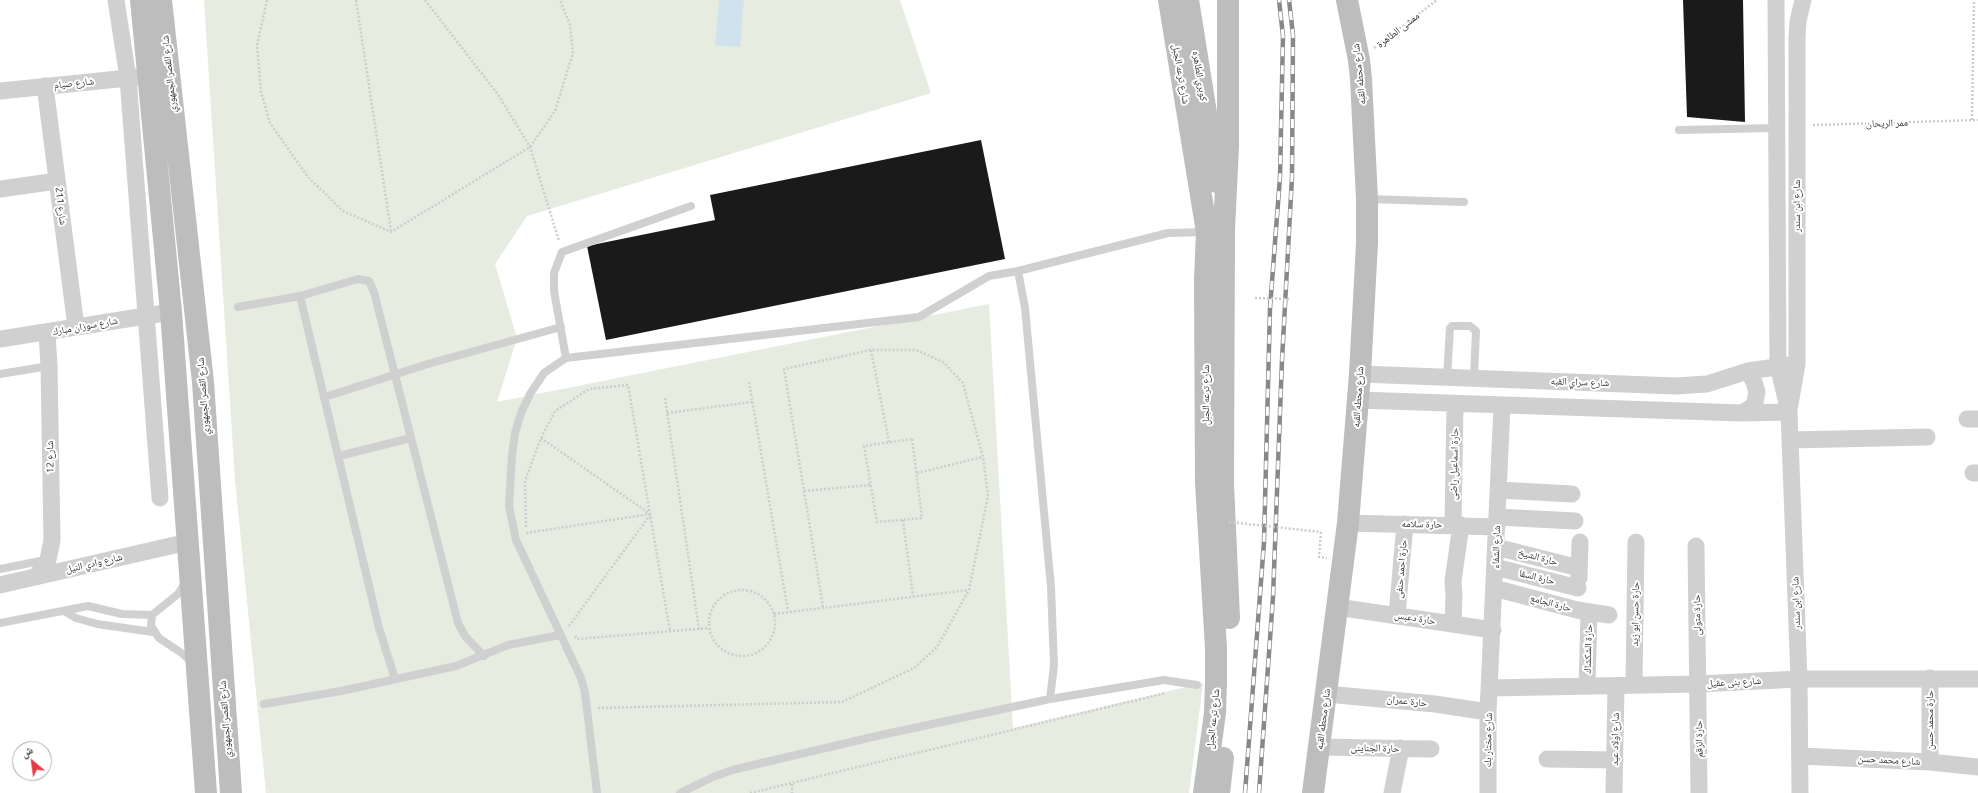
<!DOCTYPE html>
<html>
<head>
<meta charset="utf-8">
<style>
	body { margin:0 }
	#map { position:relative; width:1978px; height:793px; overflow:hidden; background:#fff; font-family:Ubuntu,"Noto Naskh Arabic",sans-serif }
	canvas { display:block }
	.north { position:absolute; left:12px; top:741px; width:40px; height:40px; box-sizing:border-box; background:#fff; border:1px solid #adadad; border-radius:50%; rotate:331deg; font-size:11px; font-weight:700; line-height:16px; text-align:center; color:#333 }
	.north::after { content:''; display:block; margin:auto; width:14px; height:18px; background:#e63946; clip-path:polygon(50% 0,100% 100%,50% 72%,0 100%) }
</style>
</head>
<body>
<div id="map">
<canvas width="1978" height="793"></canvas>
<div class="north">ش</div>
</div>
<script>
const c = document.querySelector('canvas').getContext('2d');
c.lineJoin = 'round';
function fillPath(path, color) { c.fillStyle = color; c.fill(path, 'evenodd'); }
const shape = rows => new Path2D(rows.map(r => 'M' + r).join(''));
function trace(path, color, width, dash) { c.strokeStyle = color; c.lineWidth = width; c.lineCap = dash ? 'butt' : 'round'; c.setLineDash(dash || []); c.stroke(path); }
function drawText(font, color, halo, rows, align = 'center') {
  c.font = font + ' Ubuntu,"Noto Naskh Arabic",sans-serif'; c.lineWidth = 4; c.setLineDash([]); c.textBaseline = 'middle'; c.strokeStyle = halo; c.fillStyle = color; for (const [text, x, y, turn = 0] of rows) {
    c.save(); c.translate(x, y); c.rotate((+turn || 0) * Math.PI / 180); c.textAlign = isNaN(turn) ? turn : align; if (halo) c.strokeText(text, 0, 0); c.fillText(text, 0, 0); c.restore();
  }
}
const green = shape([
	[204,0,900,0,931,93,527,216,495,264,517,338,497,402,989,304,1013,728,1203,683,1189,793,266,793,235,480]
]);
const water = shape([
	[719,0,744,0,740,47,715,45]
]);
const building = shape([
	[1683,0,1743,0,1745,122,1687,117],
	[981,140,1005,259,606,340,587,246,715,220,710,195]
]);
const path = shape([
	[267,0,257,45,261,92,270,123,308,177,343,211,391,232,530,147,555,111,573,53,570,25,560,0],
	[356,0,391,231],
	[425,0,499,96,530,147,559,241],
	[1374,48,1437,0],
	[1972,120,1974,0],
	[1813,125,1978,120],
	[871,350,889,442],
	[749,382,788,611],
	[665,398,699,629],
	[667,413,752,402],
	[541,438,650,514],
	[912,439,922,518,877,522,864,446,912,439],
	[917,473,983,457],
	[804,491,870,485],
	[903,520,913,596],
	[526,527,525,481,541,438,555,411,589,389,628,385,670,631],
	[1321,532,1319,557,1327,558],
	[526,533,650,514],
	'709 623a33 33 0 1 1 66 0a33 33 0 1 1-66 0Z',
	[774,614,968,590],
	[569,626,650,515],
	[575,636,577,639,709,628],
	[598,708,842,702,914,668,937,647,969,590,988,496,983,457,963,383,943,362,916,350,871,350,784,369,823,607],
	[792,784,792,793],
	[750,793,1166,693]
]);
const service = shape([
	[1679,130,1777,128],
	[1368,199,1464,202],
	[1018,271,1168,233,1206,232],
	[238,307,300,296],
	[566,358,554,291,554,273,562,252,691,206],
	[0,374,49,366],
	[1447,377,1450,328,1452,326,1470,326,1476,331,1474,378],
	[325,397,431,363,561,327],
	[339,456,411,438],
	[0,569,45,560],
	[186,582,178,594,152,615,151,626,159,638,183,654,193,663],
	[64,611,76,618,97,624,153,632],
	[0,623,88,606,122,614,152,615],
	[395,679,379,628,300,296,358,279,369,281,374,292,458,623,465,636,484,656],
	[264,704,341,691,456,666,508,645,560,635],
	[597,793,585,693,581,678,516,540,509,506,512,455,515,433,521,413,530,394,544,373,566,358,919,317,989,276,1018,271,1025,308,1051,587,1054,665,1050,699],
	[680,793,713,777,732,770,881,735,1050,699,1164,680,1197,685]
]);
const minor = shape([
	[116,0,128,78,160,498],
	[1776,0,1778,365,1789,412,1799,679,1800,793],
	[45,86,76,327],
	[0,91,138,77],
	[0,189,57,181],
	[0,339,171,312],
	[1360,374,1676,386,1707,384,1748,371,1797,364],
	[1358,400,1742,413,1789,412],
	[1789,410,1797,364,1797,38,1798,21,1803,0],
	[1742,413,1752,407,1755,402,1757,392,1754,382,1748,371],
	[1967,419,1978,419],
	[1790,440,1927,437],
	[1973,473,1978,473],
	[1499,490,1572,494],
	[1497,517,1575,521],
	[1348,523,1497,527],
	[1453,524,1455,404],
	[1696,546,1699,793],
	[1496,547,1579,568],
	[1495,567,1578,588],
	[36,577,48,560,52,540,49,366,47,333],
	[1579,578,1580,542],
	[0,585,188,542],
	[1494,588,1577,610,1609,615],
	[1337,607,1493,630],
	[1397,615,1405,524],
	[1453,624,1454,596,1453,581,1461,525],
	[1930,678,1930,762],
	[1634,685,1636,542],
	[1587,686,1589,613],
	[1490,688,1698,684,1799,679,1978,679],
	[1326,694,1435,704,1488,712],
	[1319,747,1431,749],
	[1800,756,1930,762,1978,767],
	[1547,759,1615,760],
	[1392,793,1401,748],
	[1488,793,1488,712,1502,406],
	[1614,793,1616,686]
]);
const secondary = shape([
	[141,0,171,312,206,793],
	[161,0,203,382,231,793],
	[1169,0,1207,232,1205,280,1206,483,1216,648,1216,681,1215,713,1204,793],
	[1188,0,1217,182],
	[1228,0,1228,146,1224,230,1223,484,1229,618],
	[1219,793,1223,758],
	[1313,793,1348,523,1360,374,1367,243,1367,199,1361,79,1359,60,1347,0]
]);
const rail = shape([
	[1245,793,1264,542,1270,308,1280,177,1283,36,1279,0],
	[1259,793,1273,597,1282,360,1292,177,1293,35,1289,0]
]);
const pathBridge = shape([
	[1255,298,1291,299],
	[1229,522,1321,532]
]);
const streetNames = [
	["ممشى الطاهرة",1398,30,-38],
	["شارع القصر الجمهوري",169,74,-96],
	["شارع ترعه الجبل",1181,74,80],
	["شارع محطه القبه",1359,74,-96],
	["كوبري الطاهره",1200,76,81],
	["شارع صيام",74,83,-6],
	["ممر الريحان",1887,123,-2],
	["شارع 211",61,206,83],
	["شارع ابن سندر",1797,206,-90],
	["شارع سوزان مبارك",85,326,-10],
	["شارع سراي القبه",1580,382,2],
	["شارع ترعه الجبل",1206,395,-90],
	["شارع القصر الجمهوري",203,396,-94],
	["شارع محطه القبه",1358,397,-86],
	["شارع 12",50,457,-91],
	["حارة اسماعيل راضى",1454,464,-89],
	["حارة سلامه",1422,524,1],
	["شارع الشفاء",1496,547,-88],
	["حارة الشيخ",1538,557,15],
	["شارع وادي النيل",94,563,-13],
	["حارة احمد حنفى",1401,569,-85],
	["حارة السقا",1537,577,14],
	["حارة الجامع",1551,603,15],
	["شارع ابن سندر",1796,603,-92],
	["حارة حسن ابو زيد",1635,614,-89],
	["حارة متولى",1697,615,-91],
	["حارة دعبس",1415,618,9],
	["حارة الشكشاك",1588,649,-88],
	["شارع بنى عقيل",1734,682,-3],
	["حارة عمران",1407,701,6],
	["شارع القصر الجمهوري",225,719,-94],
	["شارع ترعه الجبل",1213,719,-84],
	["شارع محطه القبه",1323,719,-83],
	["حارة محمد حسن",1930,720,-90],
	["شارع اولاد عيد",1615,739,-89],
	["حارة الزقم",1699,739,-91],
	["شارع مختار بك",1488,740,-89],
	["حارة الجناينى",1375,748,1],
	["شارع محمد حسن",1889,760,3]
];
fillPath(green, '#e6ecdf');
fillPath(water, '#cfe2ee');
fillPath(building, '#1a1a1a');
trace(path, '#cdcdcd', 2.5, [2, 2]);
trace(service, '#d0d0d0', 8);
trace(minor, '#d0d0d0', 17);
trace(secondary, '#bdbdbd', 22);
trace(rail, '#888', 4.5);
trace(rail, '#fff', 3, [9]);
trace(pathBridge, '#cdcdcd', 2.5, [2, 2]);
drawText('10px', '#333', '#fff', streetNames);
</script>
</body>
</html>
